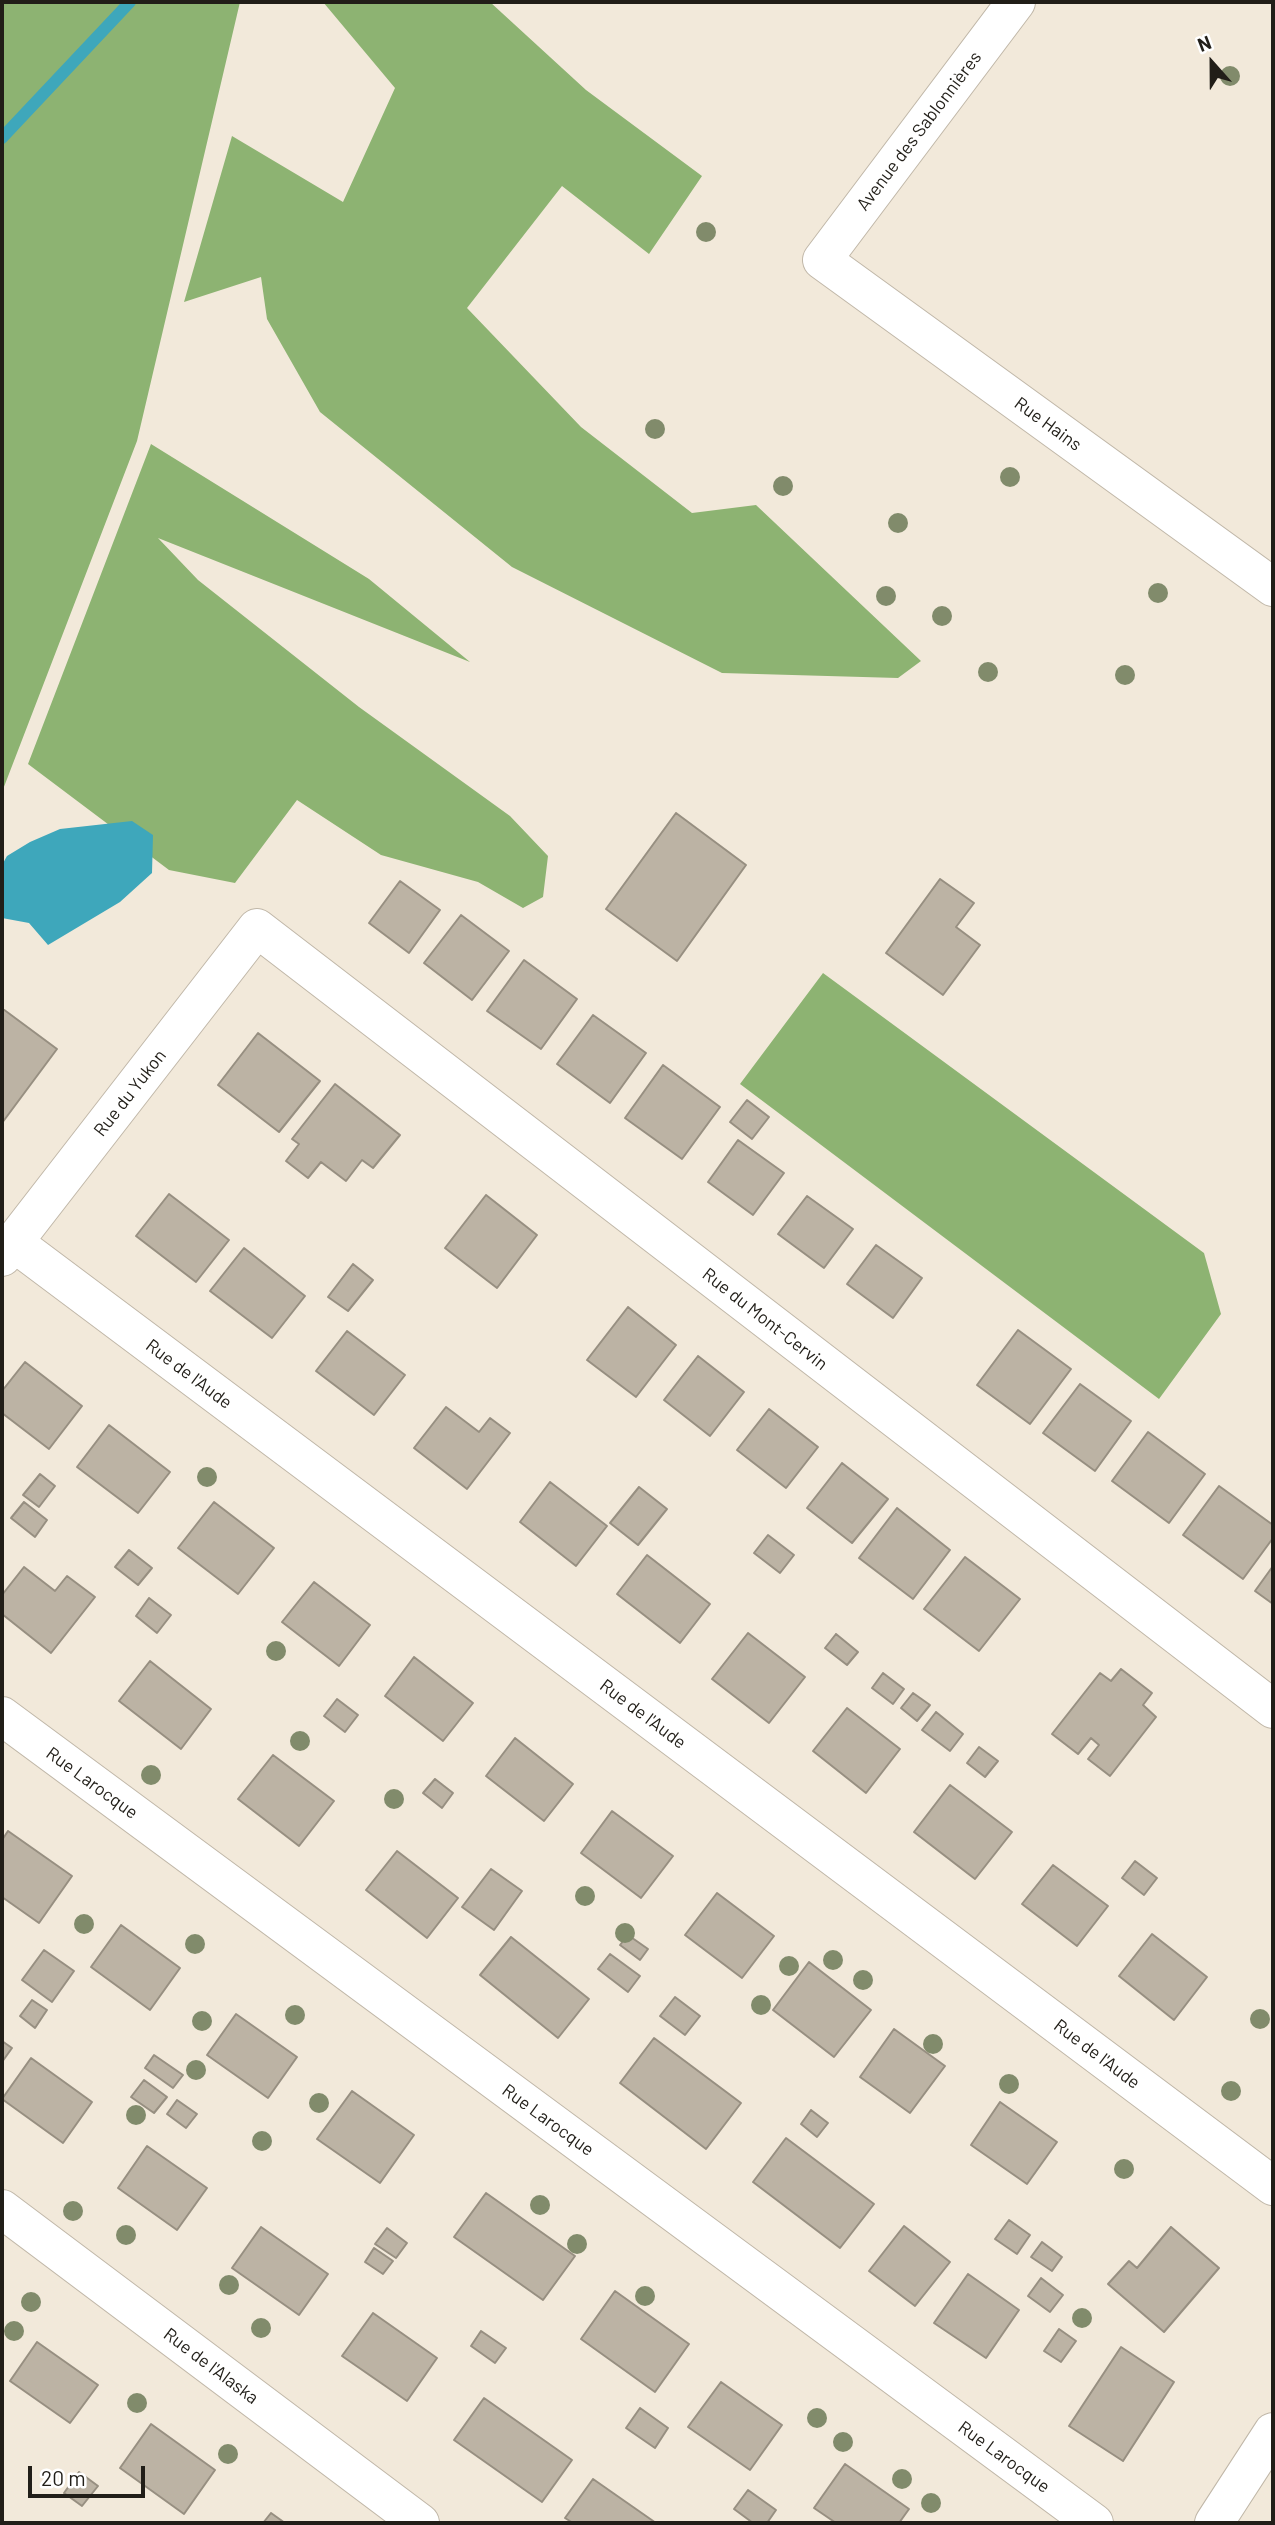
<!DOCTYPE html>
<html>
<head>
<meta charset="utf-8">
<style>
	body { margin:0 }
	#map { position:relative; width:1275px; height:2525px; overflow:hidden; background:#f2e9da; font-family:Barlow,sans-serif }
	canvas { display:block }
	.frame { position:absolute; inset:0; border:4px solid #211e18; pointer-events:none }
	.north { position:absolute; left:1177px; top:28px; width:70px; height:70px; -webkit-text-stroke:5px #fff; paint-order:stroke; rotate:339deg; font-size:19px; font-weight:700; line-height:28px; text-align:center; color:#211e18 }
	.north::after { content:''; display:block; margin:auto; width:24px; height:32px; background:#211e18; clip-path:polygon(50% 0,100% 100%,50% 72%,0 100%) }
	.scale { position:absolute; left:28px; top:2466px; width:117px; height:32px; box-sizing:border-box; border:4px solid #211e18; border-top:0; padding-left:9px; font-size:21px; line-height:24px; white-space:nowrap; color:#211e18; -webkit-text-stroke:5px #fff; paint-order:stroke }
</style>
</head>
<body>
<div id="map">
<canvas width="1275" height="2525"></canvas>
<div class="frame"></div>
<div class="north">N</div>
<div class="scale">20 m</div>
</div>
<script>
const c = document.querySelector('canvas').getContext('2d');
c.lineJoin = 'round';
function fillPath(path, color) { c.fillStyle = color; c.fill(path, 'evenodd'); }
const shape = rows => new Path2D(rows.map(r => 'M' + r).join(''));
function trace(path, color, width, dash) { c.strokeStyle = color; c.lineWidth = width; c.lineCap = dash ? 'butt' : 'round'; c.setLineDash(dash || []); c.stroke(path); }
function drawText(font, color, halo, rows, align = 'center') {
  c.font = font + ' Barlow,sans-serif'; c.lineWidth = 6; c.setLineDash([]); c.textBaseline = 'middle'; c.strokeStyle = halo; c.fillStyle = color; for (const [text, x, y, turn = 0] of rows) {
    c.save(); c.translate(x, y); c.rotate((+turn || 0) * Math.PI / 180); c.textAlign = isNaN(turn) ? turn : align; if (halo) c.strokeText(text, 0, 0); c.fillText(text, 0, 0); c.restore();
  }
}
const forest = shape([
	[2,2,240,2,137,441,2,792],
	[323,2,490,2,586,90,702,176,649,254,562,186,467,308,581,427,692,513,756,505,921,661,898,678,722,673,512,567,320,412,267,319,261,277,184,302,232,136,343,202,395,88],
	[151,444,369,579,470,662,158,538,198,580,359,707,510,816,548,856,543,897,523,908,478,882,381,855,297,800,235,883,169,870,28,764],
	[823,973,1204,1253,1221,1314,1159,1399,740,1084]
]);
const water = shape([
	[132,821,153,835,152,873,120,902,48,945,29,923,2,918,2,865,7,856,30,842,60,829]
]);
const stream = shape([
	[2,138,130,2]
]);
const building = shape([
	[676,813,746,865,677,961,606,909,676,813],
	[940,879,974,903,956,927,980,945,943,995,886,953,940,879],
	[400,881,440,910,409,953,369,923,400,881],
	[461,915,509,951,472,1000,424,963,461,915],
	[524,960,577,999,541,1049,487,1011,524,960],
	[3,1009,57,1049,2,1123,2,1011,3,1009],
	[593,1015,646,1053,610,1103,557,1064,593,1015],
	[258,1033,320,1081,279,1132,218,1085,258,1033],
	[663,1065,720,1107,682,1159,625,1118,663,1065],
	[335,1084,400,1135,373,1168,362,1160,346,1181,321,1162,308,1178,286,1161,299,1144,292,1139,335,1084],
	[747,1100,769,1117,752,1139,730,1122,747,1100],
	[738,1140,784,1173,753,1215,708,1182,738,1140],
	[169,1194,229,1240,196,1282,136,1236,169,1194],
	[486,1195,537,1235,497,1288,445,1248,486,1195],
	[807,1196,853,1229,824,1268,778,1234,807,1196],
	[876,1245,922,1278,893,1318,847,1284,876,1245],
	[244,1248,305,1296,272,1338,210,1291,244,1248],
	[353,1264,373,1280,348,1311,328,1297,353,1264],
	[628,1307,676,1345,636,1397,587,1360,628,1307],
	[1018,1330,1071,1369,1030,1424,977,1385,1018,1330],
	[347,1331,405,1375,374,1415,316,1371,347,1331],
	[698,1356,744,1392,710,1436,664,1400,698,1356],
	[25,1362,82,1406,49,1449,2,1413,2,1391,25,1362],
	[1080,1384,1131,1421,1095,1471,1043,1433,1080,1384],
	[446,1407,479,1432,490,1418,510,1433,467,1489,414,1448,446,1407],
	[769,1409,818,1447,786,1488,737,1450,769,1409],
	[109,1425,170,1472,138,1513,77,1467,109,1425],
	[1148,1432,1205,1474,1169,1523,1112,1481,1148,1432],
	[842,1463,888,1499,852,1543,807,1508,842,1463],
	[40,1474,55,1486,39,1507,23,1495,40,1474],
	[550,1482,607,1526,576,1566,520,1522,550,1482],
	[1219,1486,1273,1525,1273,1538,1243,1579,1183,1535,1219,1486],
	[639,1487,667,1509,638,1545,610,1523,639,1487],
	[24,1502,47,1520,35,1537,11,1518,24,1502],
	[214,1502,274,1548,238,1594,178,1548,214,1502],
	[897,1508,950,1550,913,1599,859,1558,897,1508],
	[768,1535,794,1555,780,1573,754,1553,768,1535],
	[129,1550,152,1568,138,1585,115,1567,129,1550],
	[647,1555,710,1604,680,1643,617,1594,647,1555],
	[965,1557,1020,1599,979,1651,924,1609,965,1557],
	[1273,1566,1273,1604,1255,1591,1273,1566],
	[24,1567,55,1591,67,1576,95,1597,51,1653,2,1614,2,1595,24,1567],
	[314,1582,370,1625,339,1666,282,1622,314,1582],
	[149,1598,171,1615,157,1633,136,1616,149,1598],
	[748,1633,805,1677,769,1723,712,1679,748,1633],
	[836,1634,858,1652,847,1665,825,1648,836,1634],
	[414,1657,473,1703,443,1741,385,1696,414,1657],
	[150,1661,211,1709,181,1749,119,1701,150,1661],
	[1121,1669,1152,1693,1143,1705,1156,1717,1110,1776,1088,1759,1099,1745,1091,1738,1078,1754,1052,1734,1100,1673,1111,1681,1121,1669],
	[883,1673,904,1689,893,1704,872,1688,883,1673],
	[913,1693,930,1705,917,1721,901,1708,913,1693],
	[337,1699,358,1715,345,1732,324,1716,337,1699],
	[847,1708,900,1749,866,1793,813,1751,847,1708],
	[936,1712,963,1734,950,1751,922,1730,936,1712],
	[515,1738,573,1784,544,1821,486,1776,515,1738],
	[979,1747,998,1761,985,1777,967,1763,979,1747],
	[273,1755,334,1801,299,1846,238,1799,273,1755],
	[435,1779,453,1793,442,1808,423,1793,435,1779],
	[950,1785,1012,1832,975,1879,914,1832,950,1785],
	[612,1811,673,1856,641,1898,581,1853,612,1811],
	[8,1831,72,1876,39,1923,2,1897,2,1840,8,1831],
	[397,1851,458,1898,427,1938,366,1890,397,1851],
	[1135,1861,1157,1878,1144,1895,1122,1878,1135,1861],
	[1053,1865,1108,1906,1077,1946,1022,1904,1053,1865],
	[491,1869,522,1891,494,1930,462,1907,491,1869],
	[717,1893,774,1936,742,1978,685,1935,717,1893],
	[121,1925,180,1968,150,2010,91,1967,121,1925],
	[1152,1934,1207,1977,1174,2020,1119,1976,1152,1934],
	[628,1935,648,1949,640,1960,620,1945,628,1935],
	[511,1937,589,1999,558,2038,480,1975,511,1937],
	[44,1950,74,1971,52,2002,22,1980,44,1950],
	[610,1954,640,1976,628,1992,598,1969,610,1954],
	[809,1962,871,2010,834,2057,773,2010,809,1962],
	[675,1997,700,2016,685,2035,660,2016,675,1997],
	[32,2000,47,2010,35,2028,20,2016,32,2000],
	[236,2014,297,2057,268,2098,207,2055,236,2014],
	[894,2029,945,2066,910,2113,860,2077,894,2029],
	[654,2038,741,2103,706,2149,620,2083,654,2038],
	[2,2041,12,2048,2,2062,2,2041],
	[154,2055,183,2075,173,2088,145,2068,154,2055],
	[31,2058,92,2102,63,2143,2,2099,31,2058],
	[144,2080,167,2097,154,2113,131,2097,144,2080],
	[352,2091,414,2135,380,2183,317,2139,352,2091],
	[177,2100,197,2114,186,2128,167,2114,177,2100],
	[1000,2102,1057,2142,1027,2184,971,2145,1000,2102],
	[811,2110,828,2123,817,2137,801,2124,811,2110],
	[786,2138,874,2204,840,2248,753,2182,786,2138],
	[147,2146,207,2188,177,2230,118,2188,147,2146],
	[486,2193,575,2256,543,2300,454,2237,486,2193],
	[1009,2220,1030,2235,1017,2254,995,2239,1009,2220],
	[904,2226,950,2262,915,2306,869,2271,904,2226],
	[261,2227,328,2274,299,2315,232,2268,261,2227],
	[1171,2227,1219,2268,1164,2332,1108,2284,1129,2261,1137,2268,1171,2227],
	[387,2228,407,2243,396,2258,375,2244,387,2228],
	[1042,2242,1062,2257,1052,2271,1031,2257,1042,2242],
	[374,2248,393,2261,383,2274,365,2262,374,2248],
	[968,2274,1019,2310,986,2358,934,2323,968,2274],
	[1041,2278,1063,2295,1050,2312,1028,2296,1041,2278],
	[615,2291,689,2344,655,2392,581,2339,615,2291],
	[373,2313,437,2358,407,2401,342,2356,373,2313],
	[1059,2329,1076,2341,1061,2362,1044,2351,1059,2329],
	[481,2331,506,2348,495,2363,471,2346,481,2331],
	[37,2342,98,2385,70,2423,10,2381,37,2342],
	[1121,2347,1174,2382,1123,2461,1069,2426,1121,2347],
	[721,2382,782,2425,750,2470,688,2427,721,2382],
	[484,2398,572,2460,542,2502,454,2440,484,2398],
	[640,2408,668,2428,655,2448,626,2428,640,2408],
	[151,2424,215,2470,184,2514,120,2468,151,2424],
	[845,2464,909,2509,899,2523,836,2523,814,2508,845,2464],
	[79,2472,98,2486,82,2506,64,2493,79,2472],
	[593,2479,656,2523,573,2523,565,2518,593,2479],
	[748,2490,776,2510,767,2523,753,2523,734,2509,748,2490],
	[271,2513,285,2523,263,2523,271,2513]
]);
const minor = shape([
	[1016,2,822,260,1273,587],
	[13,1242,1273,2186],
	[2,1257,257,928,1273,1709],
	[2,1716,1094,2523],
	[2,2209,420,2523]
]);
const tertiary = shape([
	[1214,2523,1273,2432]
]);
const trees = [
	[1230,76],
	[706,232],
	[655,429],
	[1010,477],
	[783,486],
	[898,523],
	[1158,593],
	[886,596],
	[942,616],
	[988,672],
	[1125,675],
	[207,1477],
	[276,1651],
	[300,1741],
	[151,1775],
	[394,1799],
	[585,1896],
	[84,1924],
	[625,1933],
	[195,1944],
	[833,1960],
	[789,1966],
	[863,1980],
	[761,2005],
	[295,2015],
	[1260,2019],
	[202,2021],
	[933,2044],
	[196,2070],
	[1009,2084],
	[1231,2091],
	[319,2103],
	[136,2115],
	[262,2141],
	[1124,2169],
	[540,2205],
	[73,2211],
	[126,2235],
	[577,2244],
	[229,2285],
	[645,2296],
	[31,2302],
	[1082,2318],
	[261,2328],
	[14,2331],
	[137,2403],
	[817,2418],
	[843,2442],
	[228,2454],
	[902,2479],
	[931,2503]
];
const streetNames = [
	["Avenue des Sablonnières",919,131,-53],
	["Rue Hains",1048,424,36],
	["Rue du Yukon",130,1093,-52],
	["Rue du Mont-Cervin",765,1319,38],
	["Rue de l'Aude",189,1374,37],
	["Rue de l'Aude",643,1714,37],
	["Rue Larocque",92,1783,36],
	["Rue de l'Aude",1097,2054,37],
	["Rue Larocque",548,2120,36],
	["Rue de l'Alaska",211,2366,37],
	["Rue Larocque",1004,2457,36]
];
fillPath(forest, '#8db372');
fillPath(water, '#3ea7bb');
trace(stream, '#3ea7bb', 12);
fillPath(building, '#bcb3a4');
trace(building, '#978f81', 2);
trace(minor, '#c0b7a8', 40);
trace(tertiary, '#c0b7a8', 40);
trace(minor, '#fff', 38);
trace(tertiary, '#fff', 38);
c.fillStyle = '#818b6b';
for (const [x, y] of trees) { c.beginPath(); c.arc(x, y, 10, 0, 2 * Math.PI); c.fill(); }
drawText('18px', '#211e18', '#fff', streetNames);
</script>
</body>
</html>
